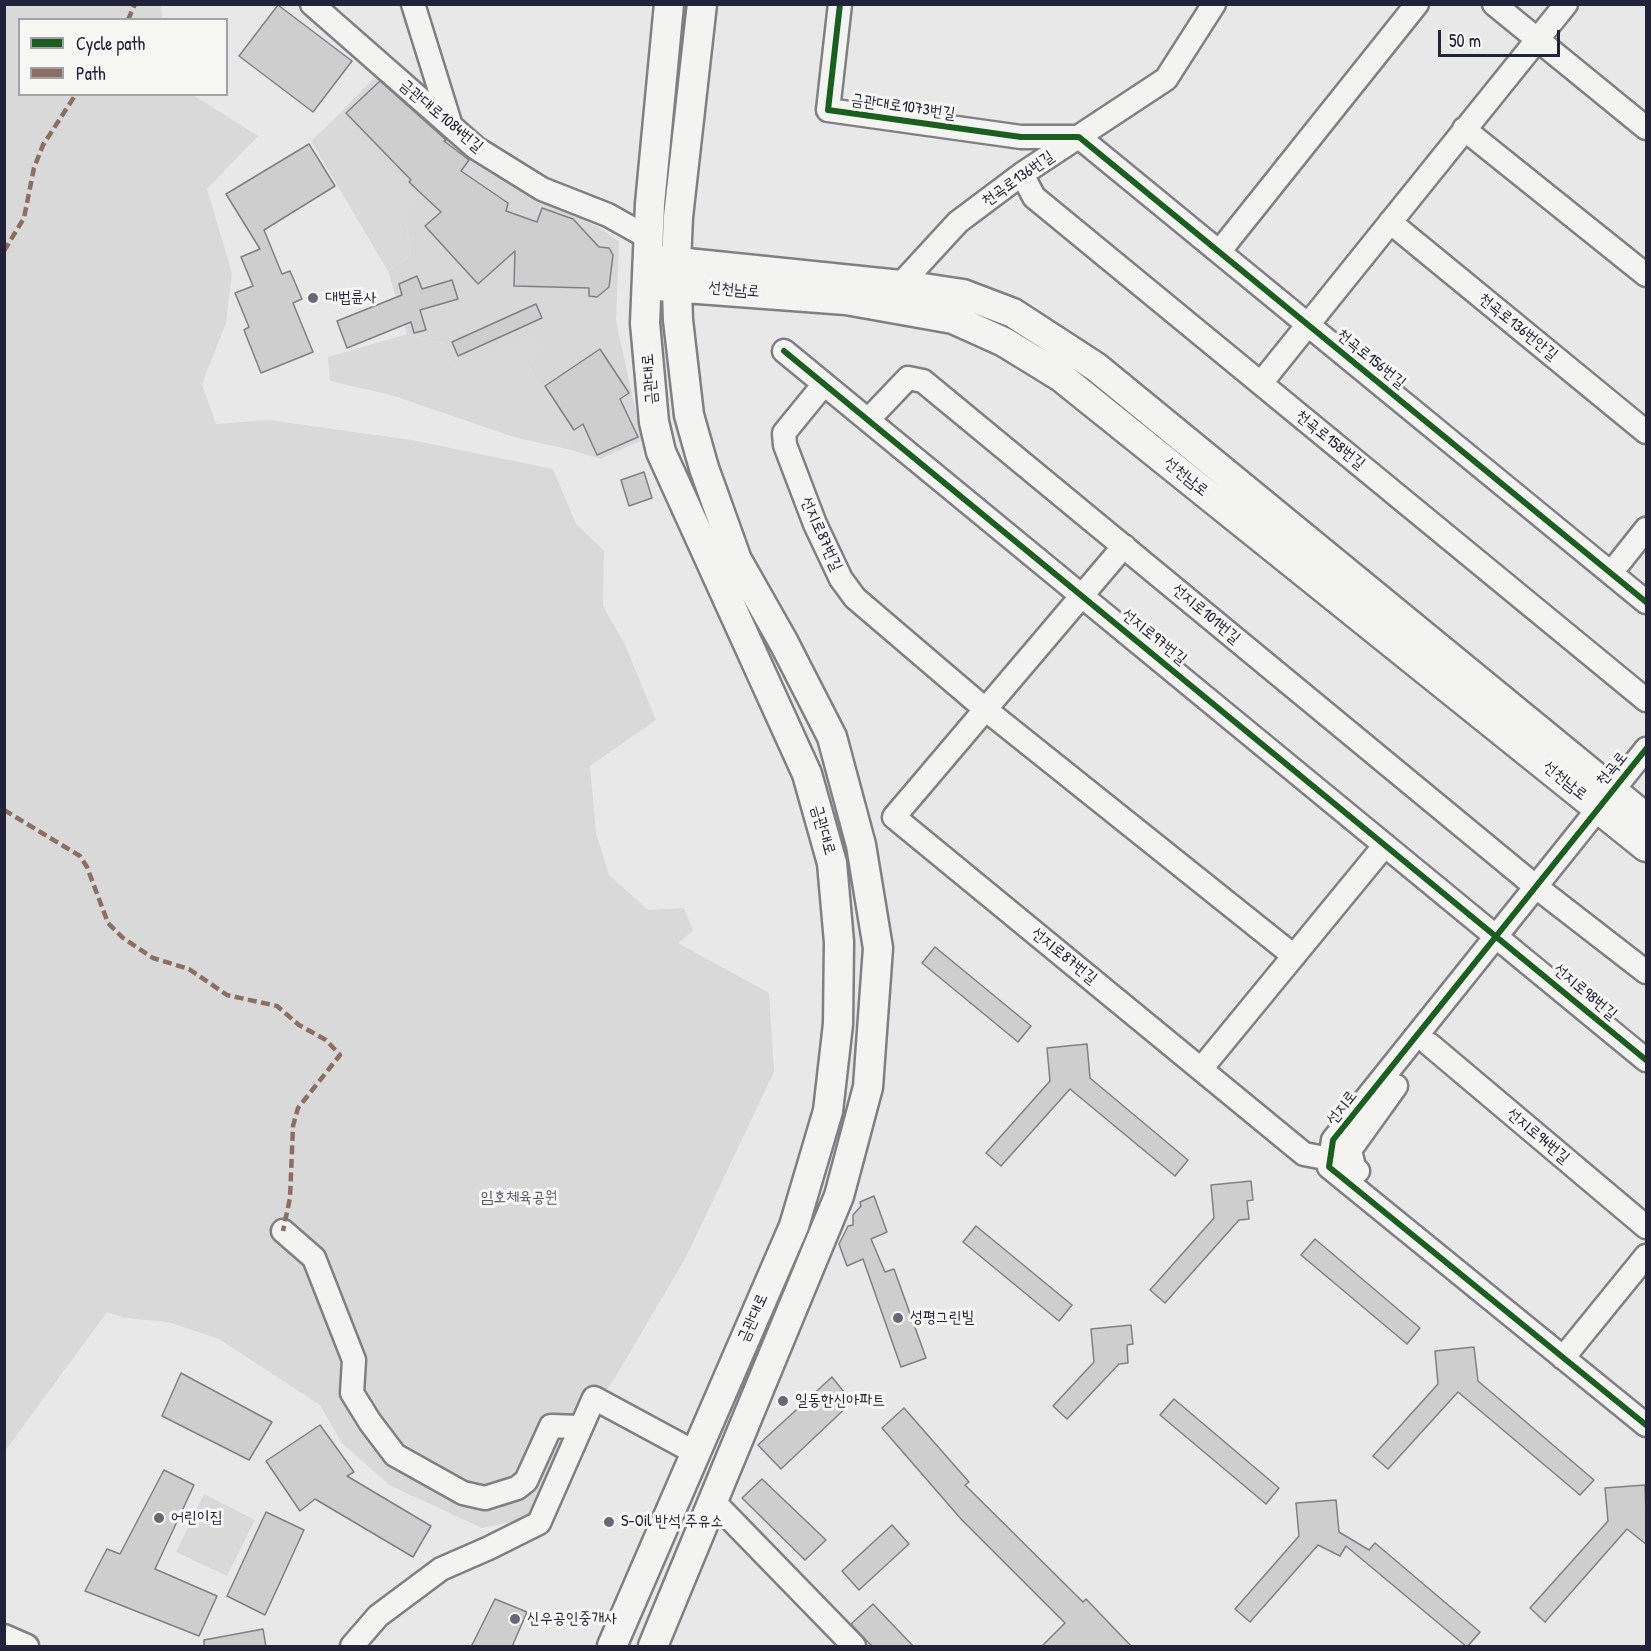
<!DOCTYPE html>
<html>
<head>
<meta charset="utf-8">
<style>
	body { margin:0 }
	#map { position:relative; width:1651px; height:1651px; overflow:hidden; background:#e8e8e8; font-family:"Patrick Hand",sans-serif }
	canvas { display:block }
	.frame { position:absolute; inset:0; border:6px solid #22223b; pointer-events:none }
	.legend { position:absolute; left:18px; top:18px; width:210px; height:78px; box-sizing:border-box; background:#f6f6f2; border:2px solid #a1a1a9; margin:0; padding:8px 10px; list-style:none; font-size:18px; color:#22223b }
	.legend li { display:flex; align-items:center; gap:12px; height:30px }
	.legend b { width:30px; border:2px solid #a1a1a9 }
	.scale { position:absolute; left:1438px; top:30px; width:122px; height:27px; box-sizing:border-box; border:3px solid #22223b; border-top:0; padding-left:8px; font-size:18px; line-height:21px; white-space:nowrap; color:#22223b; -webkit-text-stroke:4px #f6f6f2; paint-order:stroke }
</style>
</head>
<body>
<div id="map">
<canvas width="1651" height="1651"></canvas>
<div class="frame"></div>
<ul class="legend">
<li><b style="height:8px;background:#1b5e20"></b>Cycle path</li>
<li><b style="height:8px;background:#8d6e63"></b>Path</li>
</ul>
<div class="scale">50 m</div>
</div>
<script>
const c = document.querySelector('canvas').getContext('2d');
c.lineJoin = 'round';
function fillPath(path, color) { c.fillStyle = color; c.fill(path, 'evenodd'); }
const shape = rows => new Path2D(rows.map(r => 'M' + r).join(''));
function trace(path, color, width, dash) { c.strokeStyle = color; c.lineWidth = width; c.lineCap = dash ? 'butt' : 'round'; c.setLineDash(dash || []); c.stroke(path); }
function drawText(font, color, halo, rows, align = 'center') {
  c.font = font + ' "Patrick Hand","Poor Story",sans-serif'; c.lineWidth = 6; c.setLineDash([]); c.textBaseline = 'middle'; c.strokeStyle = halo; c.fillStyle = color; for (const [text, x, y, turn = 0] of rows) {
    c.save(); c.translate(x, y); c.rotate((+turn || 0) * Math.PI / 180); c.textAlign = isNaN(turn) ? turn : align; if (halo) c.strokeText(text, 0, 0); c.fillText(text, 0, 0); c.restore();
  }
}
const built = shape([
	[380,72,538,197,600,228,619,242,616,321,642,440,600,459,571,450,572,433,528,366,452,363,444,344,407,334,388,271,411,255,406,222,341,112]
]);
const green = shape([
	[5,5,161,5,162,19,20,20,20,94,193,95,258,136,207,189,232,273,226,323,202,384,216,424,269,420,411,440,553,469,576,524,604,551,603,606,625,645,656,720,590,766,596,833,609,875,648,910,684,908,693,931,678,943,769,993,774,1072,686,1257,613,1381,568,1442,537,1517,482,1528,389,1485,342,1443,320,1405,219,1339,168,1322,124,1318,107,1312,5,1451],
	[341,112,421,200,406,222,411,255,388,271,311,141],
	[538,329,545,353,528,366,573,433,571,450,514,437,391,395,330,381,328,357,407,334,444,344,453,363],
	[204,1494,255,1520,227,1576,176,1552]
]);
const building = shape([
	[278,5,352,61,313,112,239,56,278,5],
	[380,81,446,140,444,141,469,160,461,171,508,203,506,211,537,222,542,208,573,219,599,247,609,248,613,255,609,287,597,297,589,296,589,288,514,286,515,251,478,284,425,226,441,212,409,182,411,180,346,113,380,81],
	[309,144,335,186,264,230,282,274,290,271,302,299,293,303,313,352,261,373,244,330,249,327,235,293,253,286,241,257,260,249,226,194,309,144],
	[417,276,422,289,452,280,458,299,420,310,426,330,414,333,411,322,347,348,337,321,402,295,399,284,417,276],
	[536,304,542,318,458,356,452,342,536,304],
	[600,349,629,393,620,399,638,437,597,455,583,424,574,430,545,386,600,349],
	[644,472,652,498,629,506,621,480,644,472],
	[935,947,1031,1026,1018,1042,922,963,935,947],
	[1087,1044,1090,1078,1188,1160,1175,1176,1070,1089,1001,1166,986,1153,1050,1081,1047,1048,1087,1044],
	[1251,1181,1253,1200,1247,1201,1249,1219,1239,1220,1165,1303,1150,1290,1214,1218,1211,1185,1251,1181],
	[874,1196,887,1232,871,1239,885,1272,894,1269,926,1358,901,1367,863,1259,847,1266,839,1244,848,1226,853,1225,853,1215,861,1206,860,1202,874,1196],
	[976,1226,1072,1305,1059,1321,963,1242,976,1226],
	[1315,1239,1420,1328,1407,1344,1301,1255,1315,1239],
	[1131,1325,1133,1344,1127,1345,1128,1363,1119,1364,1067,1419,1053,1406,1094,1362,1091,1329,1131,1325],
	[1474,1347,1478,1381,1594,1480,1580,1495,1458,1392,1388,1469,1373,1456,1438,1384,1435,1351,1474,1347],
	[181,1373,272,1422,249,1460,162,1416,181,1373],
	[832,1377,852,1402,781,1469,758,1445,832,1377],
	[1174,1399,1279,1488,1266,1504,1160,1415,1174,1399],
	[904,1408,969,1482,965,1485,1083,1602,1086,1599,1132,1647,1041,1647,1065,1623,961,1519,882,1428,904,1408],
	[320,1425,354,1472,347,1476,431,1526,413,1557,315,1499,300,1511,266,1461,320,1425],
	[164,1470,194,1485,155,1569,217,1596,199,1636,85,1591,107,1549,120,1554,164,1470],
	[762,1479,826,1540,805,1560,742,1498,762,1479],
	[1645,1485,1647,1545,1627,1529,1545,1622,1530,1608,1608,1521,1605,1488,1645,1485],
	[1336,1500,1339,1532,1369,1550,1375,1543,1480,1632,1467,1647,1346,1546,1340,1556,1318,1545,1250,1622,1235,1609,1299,1536,1296,1503,1336,1500],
	[266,1512,304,1530,265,1615,227,1596,266,1512],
	[892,1525,909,1544,859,1590,842,1571,892,1525],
	[495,1599,527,1612,514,1642,512,1647,471,1647,495,1599],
	[873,1604,914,1647,873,1647,864,1638,851,1624,873,1604],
	[263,1629,266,1647,204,1647,204,1640,263,1629]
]);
const minor = shape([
	[312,4,476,148,542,189,608,215,649,238],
	[413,4,451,126],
	[840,4,828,110,1021,137,1079,137,1646,602],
	[1494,4,1646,128],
	[1464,129,1646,275],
	[1022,174,1034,197,1646,700],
	[1390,222,1646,432],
	[1219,252,1417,4],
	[900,285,958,222,1022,174,1166,79,1214,4],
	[784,351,1646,1060],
	[1261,383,1566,4],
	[824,384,784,433,785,445,815,524,841,579,855,598,985,709,1294,956],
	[868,420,908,378,923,381,1535,886,1646,972],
	[1124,546,894,817,1304,1154,1330,1159,1352,1159],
	[1611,573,1646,529],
	[1646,749,1333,1140,1329,1167,1646,1425],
	[1429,1044,1646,1227],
	[1201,1069,1385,845],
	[1358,1171,1354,1167,1350,1150,1396,1086],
	[283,1231,314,1258,354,1360,352,1393,370,1422,395,1455,463,1493,485,1498,517,1488,526,1481,551,1426,580,1427],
	[1563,1358,1646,1256],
	[713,1501,854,1646],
	[4,1636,27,1646],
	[352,1646,378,1616,441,1569,489,1548,539,1523,594,1398,694,1452]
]);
const major = shape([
	[658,260,910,286,963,294,1013,313,1096,367,1646,818],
	[658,286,846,300,953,319,1004,342,1061,377,1646,847],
	[612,1646,794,1226,828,1111,838,1024,839,942,832,863,807,774,661,452,654,422,645,323,650,204,669,4],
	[653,1646,839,1196,868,1087,878,948,861,845,832,737,784,643,737,560,704,468,689,415,678,320,676,261,678,217,702,4]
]);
const quiet = shape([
	[128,20,135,4],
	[4,251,24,218,34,168,43,145,76,94],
	[4,810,80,856,87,867,108,923,123,938,153,958,189,969,227,995,277,1006,299,1025,326,1040,340,1055,298,1108,293,1126,290,1198,283,1231]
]);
const cycleway = shape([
	[840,4,828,110,1021,137,1079,137,1646,602],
	[784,351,1646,1060],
	[1646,749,1333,1140,1329,1167,1646,1425]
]);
const markers = [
	[313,298,6,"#676778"],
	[898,1318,6,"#676778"],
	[783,1401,6,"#676778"],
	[159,1518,6,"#676778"],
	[609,1522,6,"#676778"],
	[515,1619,6,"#676778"]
];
const streetNames = [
	["금관대로1073번길",903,107,8],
	["금관대로1084번길",441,116,40],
	["천곡로136번길",1018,179,-35],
	["선천남로",734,290,5],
	["천곡로136번안길",1518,327,39],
	["천곡로156번길",1371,359,39],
	["금관대로",650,379,-95],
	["천곡로158번길",1330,440,39],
	["선천남로",1186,477,39],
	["선지로87번길",821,534,66],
	["선지로101번길",1206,614,40],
	["선지로97번길",1154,637,39],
	["천곡로",1612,769,-50],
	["선천남로",1565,781,39],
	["금관대로",823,830,74],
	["선지로87번길",1064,956,39],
	["선지로98번길",1585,992,40],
	["선지로",1342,1108,-52],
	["선지로94번길",1538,1136,40],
	["금관대로",753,1318,-66]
];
const poiNames = [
	["대법륜사",325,298],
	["성평그린빌",910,1318],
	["일동한신아파트",795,1401],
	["어린이집",171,1518],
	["S-Oil 반석 주유소",621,1522],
	["신우공인중개사",527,1619]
];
const parkNames = [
	["임호체육공원",519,1198]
];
fillPath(built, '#d8d8d9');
fillPath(green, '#d9d9da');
fillPath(building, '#cececf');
trace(building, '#808084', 1.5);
trace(minor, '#808084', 27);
trace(major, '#808084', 33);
trace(minor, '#f3f3f1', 22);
trace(major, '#f3f3f1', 28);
trace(quiet, '#8d6e63', 4.5, [9, 4.5]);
trace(cycleway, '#1b5e20', 6);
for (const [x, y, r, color] of markers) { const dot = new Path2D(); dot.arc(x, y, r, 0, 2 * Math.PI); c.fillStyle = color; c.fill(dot); trace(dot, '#f6f6f2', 2); }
drawText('16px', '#22223b', '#f6f6f2', streetNames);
drawText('16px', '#22223b', '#f6f6f2', poiNames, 'left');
drawText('16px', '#555567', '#f6f6f2', parkNames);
</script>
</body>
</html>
